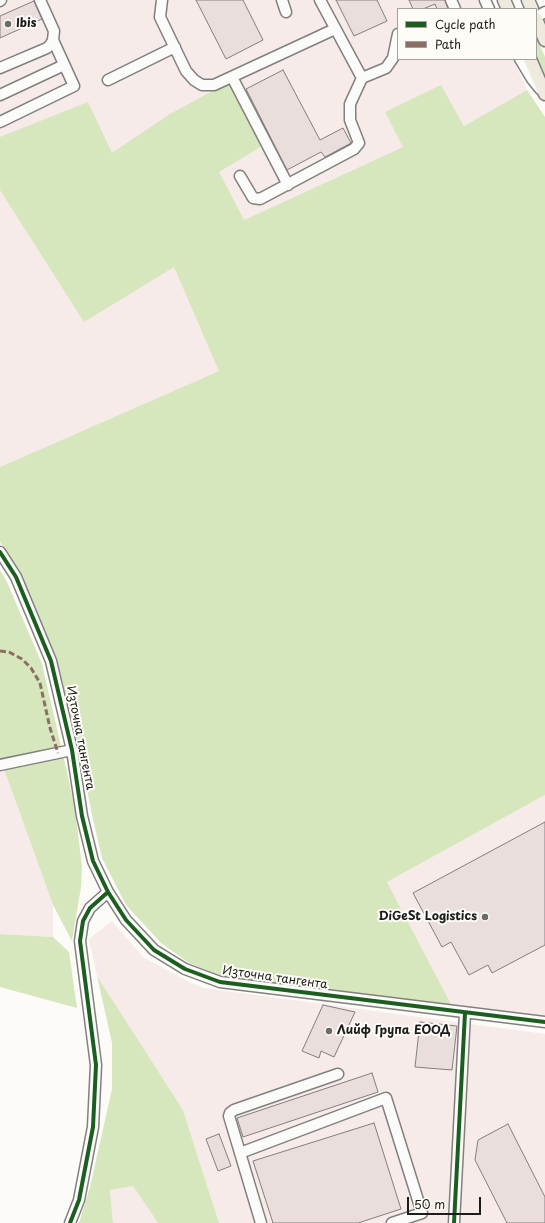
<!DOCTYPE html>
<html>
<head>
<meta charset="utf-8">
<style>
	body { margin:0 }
	#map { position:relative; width:545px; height:1223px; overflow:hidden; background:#fcfbf8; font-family:"Playpen Sans",sans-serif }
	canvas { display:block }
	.legend { position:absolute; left:397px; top:8px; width:140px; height:52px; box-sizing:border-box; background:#fdfcf7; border:1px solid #a3a29f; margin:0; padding:5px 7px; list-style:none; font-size:12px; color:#1c1c1c }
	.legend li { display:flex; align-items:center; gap:8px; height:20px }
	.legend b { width:20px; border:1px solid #a3a29f }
	.scale { position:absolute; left:407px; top:1197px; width:74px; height:18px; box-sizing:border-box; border:2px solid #1c1c1c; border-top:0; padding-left:5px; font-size:12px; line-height:14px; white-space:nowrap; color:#1c1c1c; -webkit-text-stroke:3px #fdfcf7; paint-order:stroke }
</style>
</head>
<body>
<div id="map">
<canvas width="545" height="1223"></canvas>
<ul class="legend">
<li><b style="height:5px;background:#1b5e20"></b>Cycle path</li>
<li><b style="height:5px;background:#8d6e63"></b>Path</li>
</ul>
<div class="scale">50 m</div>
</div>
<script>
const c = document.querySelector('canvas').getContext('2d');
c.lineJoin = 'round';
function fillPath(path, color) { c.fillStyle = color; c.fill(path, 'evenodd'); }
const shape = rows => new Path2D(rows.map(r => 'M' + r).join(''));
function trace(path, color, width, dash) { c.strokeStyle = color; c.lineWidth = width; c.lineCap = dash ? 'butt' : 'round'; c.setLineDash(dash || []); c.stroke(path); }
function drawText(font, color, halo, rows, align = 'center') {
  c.font = font + ' "Playpen Sans",sans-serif'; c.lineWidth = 4; c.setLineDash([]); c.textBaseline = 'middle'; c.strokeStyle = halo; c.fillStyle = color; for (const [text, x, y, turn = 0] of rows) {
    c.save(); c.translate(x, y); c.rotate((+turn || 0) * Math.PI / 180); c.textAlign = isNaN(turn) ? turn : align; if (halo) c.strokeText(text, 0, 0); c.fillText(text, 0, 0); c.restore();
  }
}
const built = shape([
	[0,0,486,0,490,9,398,9,398,59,513,59,527,90,464,126,441,85,403,147,244,220,219,371,0,467],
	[0,758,53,905,53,937,0,934],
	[545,795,545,1017,452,1006,387,882],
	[112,921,143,957,191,983,204,988,545,1034,545,1223,219,1223,183,1110,97,976,89,939],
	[133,1186,158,1223,113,1223,110,1190]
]);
const green = shape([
	[536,36,545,57,545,78,536,57],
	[229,82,262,146,219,172,244,220,403,147,385,112,441,85,464,126,527,90,545,117,545,795,387,882,452,1006,222,976,189,963,161,943,126,905,102,858,92,815,79,749,57,659,21,574,0,542,0,467,219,371,174,267,84,322,0,190,0,137,88,102,112,153,170,114],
	[0,570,7,582,42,664,67,772,75,810,82,866,81,887,72,941,53,905,0,758],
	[0,934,53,937,69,952,77,1008,0,987],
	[97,976,183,1110,219,1223,158,1223,133,1186,110,1190,113,1223,79,1223,90,1187,112,1089,112,1043]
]);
const building = shape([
	[196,0,243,0,263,40,226,59,196,0],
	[336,0,377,0,387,21,354,36,336,0],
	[409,0,445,0,448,9,437,9,435,4,423,9,413,9,409,0],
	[34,1,42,19,0,38,0,16,34,1],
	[283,70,320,140,343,128,351,143,325,157,321,152,287,170,246,89,283,70],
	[545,822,545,945,492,973,488,965,469,975,451,942,442,947,413,893,545,822],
	[323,1005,355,1012,334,1057,321,1051,319,1058,302,1051,323,1005],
	[420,1022,457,1026,452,1070,415,1067,420,1022],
	[372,1073,378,1092,243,1137,237,1118,372,1073],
	[374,1123,401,1209,358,1223,273,1223,253,1161,374,1123],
	[508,1124,545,1197,545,1223,507,1223,475,1160,478,1140,508,1124],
	[219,1134,231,1166,218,1171,206,1139,219,1134]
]);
const minor = shape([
	[162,0,160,17,186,71,194,80,202,85,214,85,335,29],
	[282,0,286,12],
	[320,0,362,78],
	[451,0,455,9],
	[485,0,489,9],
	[0,1,1,0],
	[536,17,545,12],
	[520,59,532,79,540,89],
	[0,68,47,48,51,44,53,40,54,31,40,0],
	[232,77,288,185],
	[108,80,175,47],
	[0,95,64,65],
	[0,122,74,86,53,40],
	[240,176,253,198,260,199,354,149,359,143,350,120,350,104,362,78,386,68,393,58,398,34],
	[0,552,16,577,51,661,72,750,82,816,93,861,108,892,126,920,154,950,185,969,220,982,545,1022],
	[0,765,72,750],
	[240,1153,386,1098,422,1213,392,1223],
	[70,1223,79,1200,93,1127,96,1065,80,941,83,921,90,908,108,892],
	[261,1223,229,1116,230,1113,234,1110,338,1074],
	[454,1223,465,1013]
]);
const major = shape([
	[504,0,508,9],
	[528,0,532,9],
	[536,19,545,40],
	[530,59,545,94]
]);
const quiet = shape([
	[0,651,9,652,22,659,31,668,40,683,50,728,58,753]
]);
const cycleway = shape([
	[0,552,16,577,51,661,72,750,82,816,93,861,108,892,126,920,154,950,185,969,220,982,545,1022],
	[70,1223,79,1200,93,1127,96,1065,80,941,83,921,90,908,108,892],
	[454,1223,465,1013]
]);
const markers = [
	[8,24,4,"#6a6a69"],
	[485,917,4,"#6a6a69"],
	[329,1031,4,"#6a6a69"]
];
const poiNames = [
	["Ibis",16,24],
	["DiGeSt Logistics",477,917,"right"],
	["Лийф Група ЕООД",337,1031]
];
const streetNames = [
	["Източна тангента",80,738,79],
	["Източна тангента",275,978,8]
];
fillPath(built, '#f6ebe8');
fillPath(green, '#d6e6bd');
fillPath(building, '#eadedc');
trace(building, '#81807f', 1);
trace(minor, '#81807f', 13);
trace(major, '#81807f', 15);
trace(minor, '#fbfbf9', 10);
trace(major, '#eeeadd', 12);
trace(quiet, '#8d6e63', 3, [6, 3]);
trace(cycleway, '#1b5e20', 4);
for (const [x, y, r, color] of markers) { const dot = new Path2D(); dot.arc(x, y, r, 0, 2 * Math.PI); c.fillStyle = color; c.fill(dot); trace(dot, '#fdfcf7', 1.5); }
drawText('bold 12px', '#1c1c1c', '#fdfcf7', poiNames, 'left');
drawText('12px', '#1c1c1c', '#fdfcf7', streetNames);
</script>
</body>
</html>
